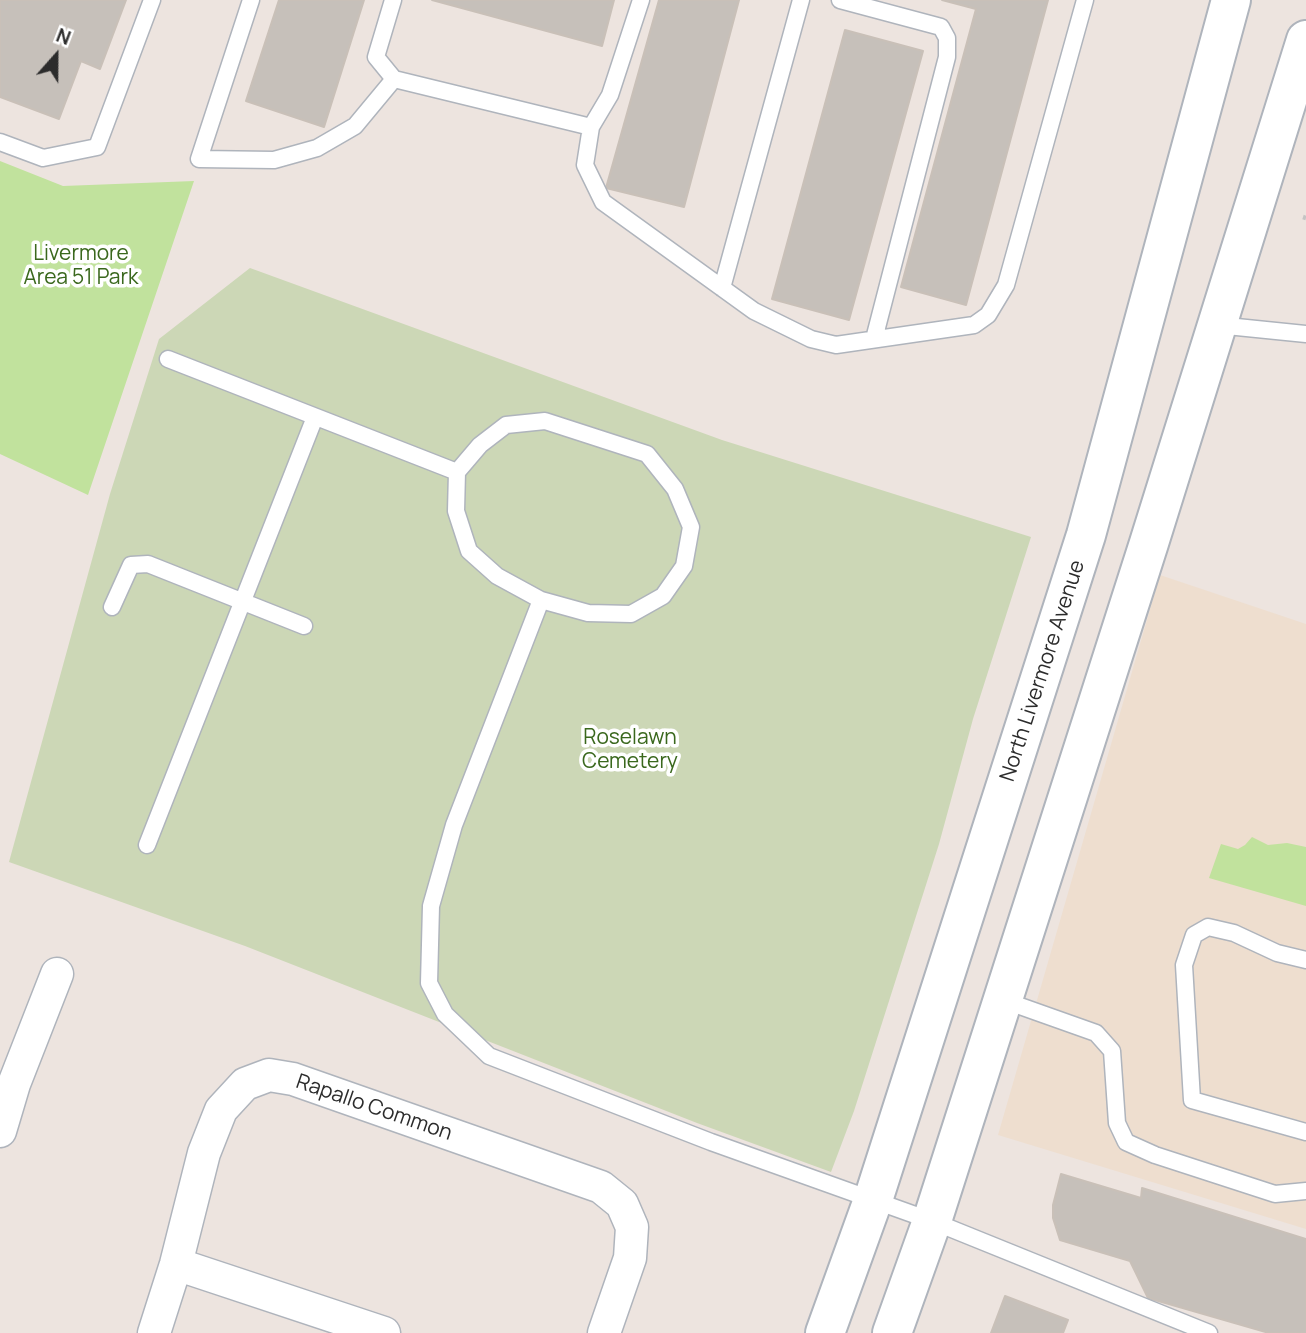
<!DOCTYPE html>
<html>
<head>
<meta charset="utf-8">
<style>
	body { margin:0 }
	#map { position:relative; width:1306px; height:1333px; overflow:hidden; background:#ede4df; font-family:Manrope,sans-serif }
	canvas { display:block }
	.north { position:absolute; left:21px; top:21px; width:70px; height:70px; -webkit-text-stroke:5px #fff; paint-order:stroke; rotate:21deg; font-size:19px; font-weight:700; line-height:28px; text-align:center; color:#2c2c2c }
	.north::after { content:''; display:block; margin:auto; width:24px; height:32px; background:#2c2c2c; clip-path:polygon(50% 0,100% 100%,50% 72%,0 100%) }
</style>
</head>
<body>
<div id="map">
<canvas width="1306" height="1333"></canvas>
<div class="north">N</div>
</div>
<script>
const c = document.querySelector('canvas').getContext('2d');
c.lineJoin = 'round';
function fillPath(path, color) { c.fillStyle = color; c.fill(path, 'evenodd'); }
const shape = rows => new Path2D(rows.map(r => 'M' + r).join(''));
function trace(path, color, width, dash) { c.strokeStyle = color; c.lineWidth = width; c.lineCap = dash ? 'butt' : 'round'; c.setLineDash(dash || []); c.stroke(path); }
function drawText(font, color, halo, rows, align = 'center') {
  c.font = font + ' Manrope,sans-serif'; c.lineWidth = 7; c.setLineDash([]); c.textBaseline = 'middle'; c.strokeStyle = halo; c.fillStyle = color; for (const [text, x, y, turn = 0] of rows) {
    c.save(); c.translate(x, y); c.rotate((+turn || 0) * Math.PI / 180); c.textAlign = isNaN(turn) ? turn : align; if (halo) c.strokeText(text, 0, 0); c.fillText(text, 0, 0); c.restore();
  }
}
const education = shape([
	[1160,575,1306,624,1306,1229,998,1135]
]);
const green = shape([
	[0,161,63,186,194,181,88,495,0,454],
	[1252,837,1268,845,1287,843,1306,847,1306,906,1209,878,1221,844,1238,849,1245,845]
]);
const cemetery = shape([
	[250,268,722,440,1031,537,973,719,939,844,854,1111,831,1172,697,1123,245,946,9,862,110,494,159,339]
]);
const building = shape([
	[0,0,126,0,100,69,81,61,59,119,0,97,0,0],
	[279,0,364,0,324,127,246,101,279,0],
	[432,0,614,0,602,46,432,0],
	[659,0,739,0,684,207,606,188,659,0],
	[942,0,1048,0,966,305,901,287,976,9,942,0],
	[845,30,923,51,849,320,772,299,845,30],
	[1061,1174,1141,1198,1142,1188,1306,1239,1306,1333,1269,1333,1148,1298,1130,1261,1060,1240,1053,1218,1053,1205,1061,1174],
	[1005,1296,1068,1320,1063,1333,991,1333,1005,1296]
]);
const path = shape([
	[1303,217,1306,218]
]);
const lane = shape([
	[251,0,199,159,274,160,317,148,355,126,394,79],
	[393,0,376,57,394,79,591,127],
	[641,0,610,95,591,127,585,165,603,202,754,311,811,339,836,345,974,325,988,315,1006,285,1085,0],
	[840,0,941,27,947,38,947,57,874,339],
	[0,142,43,158,97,147,152,0],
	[722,288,801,0],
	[1217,325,1306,334],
	[168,359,457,472,456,511,469,551,497,576,541,600,588,613,631,614,663,596,684,566,691,527,675,489,647,454,545,421,506,425,480,445,457,472],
	[541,600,454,825,431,906,429,983,445,1014,489,1056,711,1142,932,1221,1209,1333],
	[112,607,131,565,148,564,304,626],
	[147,845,315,417],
	[1306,960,1277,953,1234,933,1208,927,1194,935,1184,965,1192,1100,1306,1132],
	[1003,1000,1096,1033,1112,1051,1117,1123,1126,1142,1155,1155,1275,1194,1306,1191]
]);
const street = shape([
	[0,1131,14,1084,57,974],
	[176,1264,384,1333],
	[154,1333,176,1264,204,1153,221,1110,245,1084,269,1075,293,1079,601,1187,622,1204,632,1227,630,1258,604,1333]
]);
const secondary = shape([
	[825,1333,873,1200,1086,535,1231,0],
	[892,1333,932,1221,1149,543,1306,40]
]);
const parkNames = [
	["Livermore",81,254],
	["Area 51 Park",81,278],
	["Roselawn",630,738],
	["Cemetery",630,762]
];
const streetNames = [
	["North Livermore Avenue",1043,671,-72],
	["Rapallo Common",374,1108,19]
];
fillPath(education, '#eedecf');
fillPath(green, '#c1e29d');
fillPath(cemetery, '#ccd7b6');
fillPath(building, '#c6c0ba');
trace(building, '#c9c0b8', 2);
trace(lane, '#afb4bc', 19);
trace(street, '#afb4bc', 35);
trace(secondary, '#afb4bc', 42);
trace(path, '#c4c4c4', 4.5, [5, 3.5]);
trace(lane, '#fff', 16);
trace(street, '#fff', 32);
trace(secondary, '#fff', 38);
drawText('21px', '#3a681d', '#fff', parkNames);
drawText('21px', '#2c2c2c', '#fff', streetNames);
</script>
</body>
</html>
